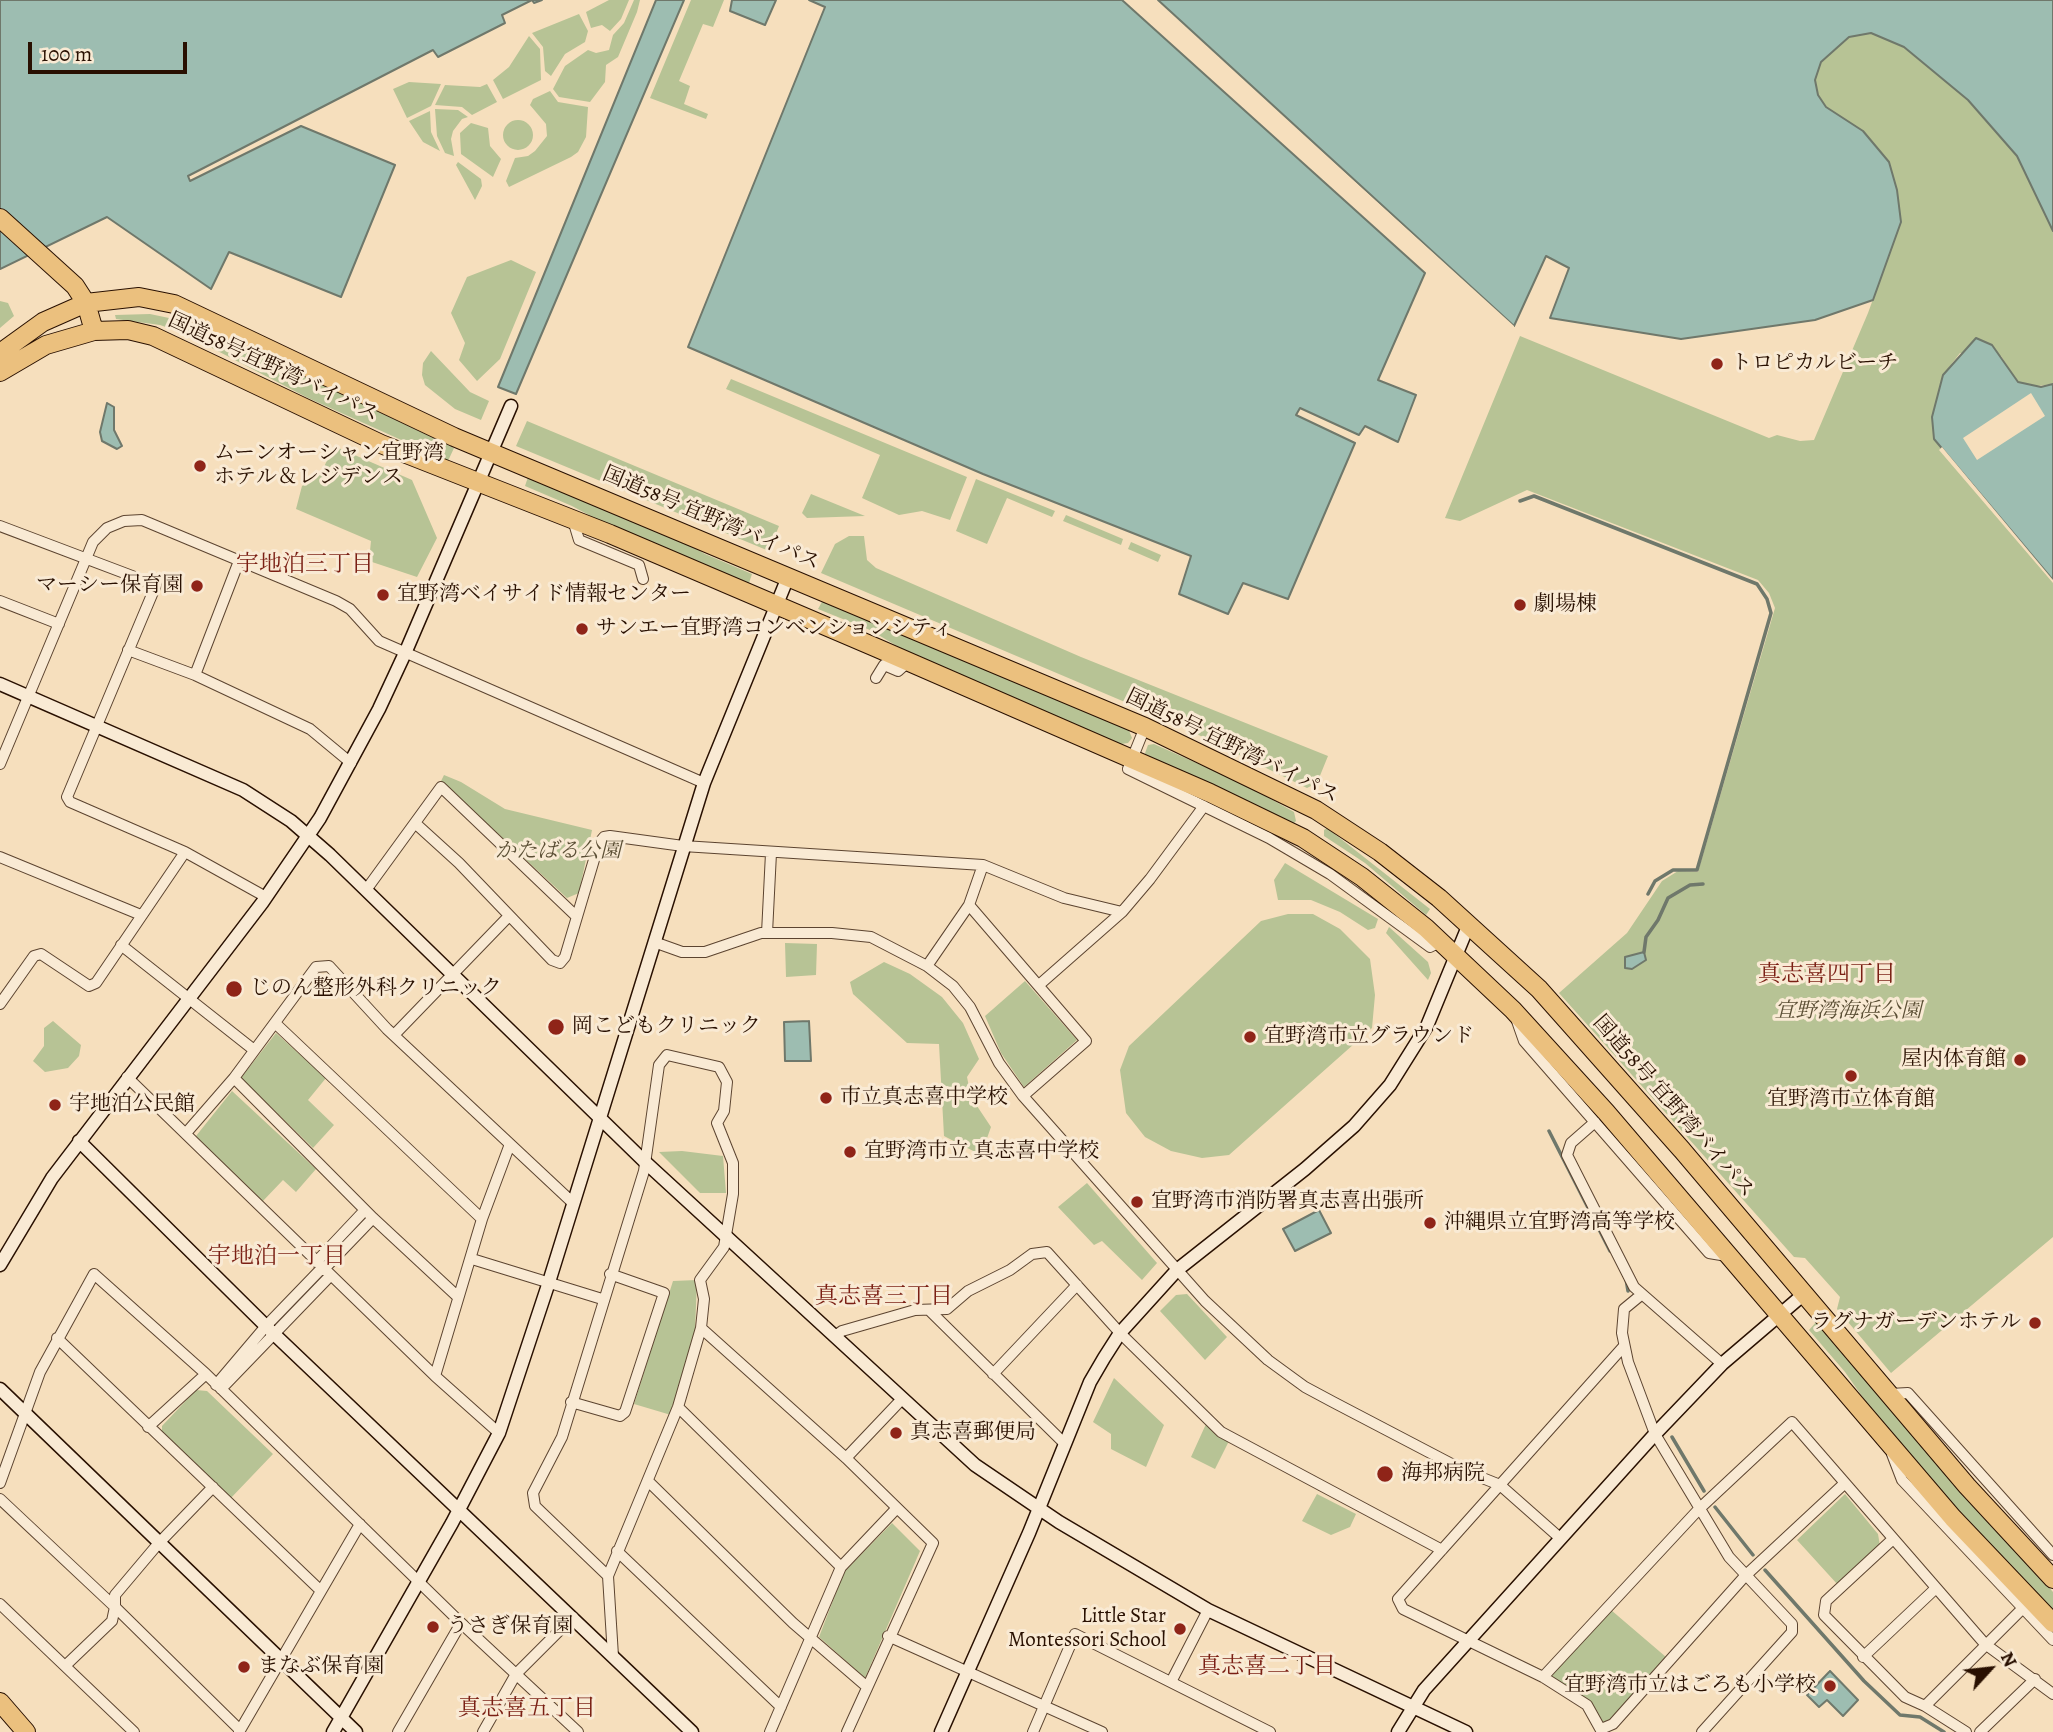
<!DOCTYPE html>
<html>
<head>
<meta charset="utf-8">
<style>
	body { margin:0 }
	#map { position:relative; width:2053px; height:1732px; overflow:hidden; background:#f6dfbd; font-family:Alegreya,serif }
	canvas { display:block }
	.north { position:absolute; left:1955px; top:1634px; width:70px; height:70px; -webkit-text-stroke:5px #f9ead4; paint-order:stroke; rotate:63deg; font-size:19px; font-weight:700; line-height:28px; text-align:center; color:#291001 }
	.north::after { content:''; display:block; margin:auto; width:24px; height:32px; background:#291001; clip-path:polygon(50% 0,100% 100%,50% 72%,0 100%) }
	.scale { position:absolute; left:28px; top:42px; width:159px; height:32px; box-sizing:border-box; border:4px solid #291001; border-top:0; padding-left:9px; font-size:21px; line-height:24px; white-space:nowrap; color:#291001; -webkit-text-stroke:5px #f9ead4; paint-order:stroke }
</style>
</head>
<body>
<div id="map">
<canvas width="2053" height="1732"></canvas>
<div class="north">N</div>
<div class="scale">100 m</div>
</div>
<script>
const c = document.querySelector('canvas').getContext('2d');
c.lineJoin = 'round';
function fillPath(path, color) { c.fillStyle = color; c.fill(path, 'evenodd'); }
const shape = rows => new Path2D(rows.map(r => 'M' + r).join(''));
function trace(path, color, width, dash) { c.strokeStyle = color; c.lineWidth = width; c.lineCap = dash ? 'butt' : 'round'; c.setLineDash(dash || []); c.stroke(path); }
function drawText(font, color, halo, rows, align = 'center') {
  c.font = font + ' Alegreya,"Noto Serif JP",serif'; c.lineWidth = 6; c.setLineDash([]); c.textBaseline = 'middle'; c.strokeStyle = halo; c.fillStyle = color; for (const [text, x, y, turn = 0] of rows) {
    c.save(); c.translate(x, y); c.rotate((+turn || 0) * Math.PI / 180); c.textAlign = isNaN(turn) ? turn : align; if (halo) c.strokeText(text, 0, 0); c.fillText(text, 0, 0); c.restore();
  }
}
const green = shape([
	[609,0,629,0,621,19,610,31,602,25,591,28,586,12],
	[634,0,640,0,637,12,618,57,606,65,605,82,590,102,559,97,553,89,565,66,588,50,596,53,609,50,613,35,624,23],
	[691,0,724,0,713,27,703,24,679,81,690,86,684,104,708,114,706,119,650,98],
	[579,14,588,31,585,42,565,54,551,76,545,71,543,47,532,33],
	[1871,33,1904,47,1968,100,2017,156,2053,231,2053,384,2029,387,2018,382,2001,356,1960,353,1943,375,1934,439,2053,580,2053,1237,1891,1373,1837,1309,1840,1297,1805,1258,1794,1257,1559,993,1627,933,1662,881,1678,871,1698,872,1775,608,1769,593,1758,580,1527,490,1460,521,1445,518,1520,336,1769,438,1777,435,1800,441,1814,440,1868,313,1901,222,1863,131,1826,107,1818,95,1815,80,1821,62,1849,37],
	[529,36,540,49,541,80,503,99,493,80,509,67],
	[409,82,441,84,431,106,407,118,393,89],
	[487,84,497,102,472,115,462,107,435,105,445,85,480,87],
	[550,91,558,102,588,107,586,137,578,152,571,157,509,187,506,181,515,158,528,156,535,151,547,136,546,124,530,105,533,99],
	[435,109,458,110,468,117,462,119,453,131,451,139,454,156,445,153,437,136],
	[430,111,431,132,440,151,423,142,409,121],
	'503 135a15 15 0 1 1 30 0a15 15 0 1 1-30 0Z',
	[471,123,488,128,490,146,501,159,493,177,461,154,460,133],
	[458,162,481,179,482,186,475,200,456,165],
	[511,260,536,272,500,359,477,381,459,360,465,343,451,313,467,277],
	[0,301,8,303,14,316,0,328],
	[150,314,188,322,211,331,454,448,448,461,308,398,183,333,160,325,116,319,115,315],
	[431,351,470,392,489,401,481,420,455,409,425,385,422,375,423,363],
	[731,379,967,477,950,520,922,511,899,515,862,498,880,455,726,389],
	[527,421,779,526,769,551,516,446],
	[334,446,412,480,437,538,417,577,369,561,371,541,296,509,302,486,321,473],
	[529,474,669,533,705,554,752,574,748,586,617,530,572,506,525,486],
	[976,479,1055,511,1052,517,1007,498,987,544,956,531],
	[811,494,865,516,807,518,802,513],
	[1066,515,1123,539,1121,545,1063,521],
	[849,536,864,536,867,560,876,568,1081,657,1328,756,1317,783,1307,788,1172,722,821,573,835,544],
	[1131,542,1161,555,1158,562,1128,549],
	[823,600,1128,728,1132,738,1128,743,1121,744,912,655,870,630,818,609],
	[1154,744,1248,786,1294,812,1296,821,1292,825,1144,756,1148,745],
	[444,775,461,782,505,809,592,830,579,893,567,898,441,781],
	[1327,828,1430,909,1426,915,1365,863,1324,836,1324,830],
	[1285,863,1378,919,1375,928,1368,930,1340,912,1311,900,1278,900,1274,880],
	[1288,914,1313,914,1340,929,1370,959,1375,995,1372,1028,1229,1155,1202,1158,1171,1151,1145,1137,1126,1113,1120,1070,1129,1046,1261,921],
	[1389,927,1428,962,1431,973,1428,980,1386,933],
	[785,943,817,944,816,975,786,977],
	[884,962,910,974,942,997,963,1023,979,1059,967,1077,971,1097,991,1127,981,1155,944,1136,939,1044,907,1043,853,994,850,982],
	[1025,981,1077,1040,1024,1087,1001,1053,985,1016],
	[53,1021,81,1045,79,1056,68,1068,45,1072,33,1061,44,1046,44,1028],
	[276,1033,326,1078,308,1100,334,1125,313,1148,241,1078],
	[232,1091,316,1169,296,1192,283,1180,262,1202,196,1136],
	[682,1151,723,1156,726,1193,700,1193,659,1152],
	[1087,1183,1157,1263,1142,1280,1102,1241,1094,1245,1058,1207],
	[697,1280,695,1331,671,1415,634,1404,673,1281],
	[1187,1294,1227,1337,1205,1360,1160,1311,1176,1295],
	[1817,1321,2053,1592,2053,1611,1944,1494,1873,1412,1845,1372,1809,1330],
	[1114,1378,1164,1425,1146,1467,1111,1449,1111,1434,1093,1422],
	[196,1390,207,1391,273,1454,229,1500,162,1434,162,1426],
	[1206,1424,1229,1441,1215,1469,1191,1457],
	[1317,1494,1356,1514,1350,1527,1331,1535,1302,1521],
	[1845,1494,1878,1534,1880,1546,1838,1585,1797,1540],
	[892,1523,920,1551,865,1678,819,1637,844,1572],
	[1611,1610,1666,1657,1607,1723,1598,1721,1553,1683,1552,1675]
]);
const water = shape([
	[0,0,542,0,534,3,532,0,502,15,505,23,438,57,433,50,188,176,190,181,301,126,395,165,341,297,229,252,211,289,107,217,0,269,0,0],
	[656,0,684,0,516,394,498,387,656,0],
	[732,0,776,0,765,25,730,11,732,0],
	[809,0,1122,0,1425,273,1378,380,1416,395,1398,442,1365,426,1359,435,1300,408,1296,415,1355,443,1288,599,1243,583,1228,614,1179,594,1191,556,983,474,688,347,825,7,809,0],
	[1158,0,2053,0,2053,231,2017,156,1968,100,1904,47,1871,33,1849,37,1821,62,1815,80,1818,95,1826,107,1863,131,1889,162,1897,190,1901,222,1873,300,1815,320,1681,339,1550,318,1569,268,1546,256,1514,326,1158,0],
	[1976,338,1992,345,2018,382,2041,387,2053,384,2053,580,1934,439,1932,417,1943,375,1976,338],
	[107,403,114,407,114,430,122,446,117,449,102,441,100,432,107,403],
	[1644,952,1646,960,1632,969,1625,968,1625,957,1644,952],
	[809,1021,811,1061,785,1061,784,1022,809,1021],
	[1319,1210,1331,1233,1295,1251,1283,1229,1319,1210],
	[1830,1671,1858,1700,1843,1716,1827,1700,1819,1707,1807,1695,1830,1671]
]);
const pier = shape([
	[1154,0,1514,326,1514,329,1155,3],
	[2031,393,2045,416,1977,460,1963,438],
	[1942,447,2053,580,2053,583,1939,450]
]);
const stream = shape([
	[1520,501,1534,496,1757,584,1767,599,1771,613,1697,870,1673,870,1655,881,1648,894],
	[1644,952,1646,937,1658,920,1668,898,1690,885,1703,884],
	[1549,1131,1610,1251],
	[1626,1279,1628,1291],
	[1672,1437,1704,1491],
	[1715,1507,1753,1555],
	[1765,1570,1864,1681,1900,1715,1920,1717,1944,1732]
]);
const street = shape([
	[573,520,579,540,639,565,643,579],
	[0,526,156,585,67,797,70,802,185,852,96,983,89,986,41,954,34,956,0,1004],
	[0,601,59,624],
	[128,650,195,675,310,729,351,763],
	[195,675,239,561],
	[876,678,884,665,898,671,908,662],
	[1145,727,1128,769,1269,838,1330,874,1430,947,1442,941],
	[0,764,93,542,107,528,124,521,142,520,336,601,350,609,379,641,704,783],
	[415,823,459,863,552,960,560,963,565,957,599,843,604,837,610,836,683,846,983,865,1064,898,1122,912],
	[185,852,266,897],
	[0,857,141,915],
	[366,890,441,787,577,917],
	[969,905,1086,1041,1023,1096],
	[767,933,771,853],
	[654,942,682,952,705,952,761,933,832,933,871,937,927,966,953,986,970,1007,999,1063,1023,1096,1205,1301,1268,1360,1305,1387,1333,1402,1465,1471,1500,1485,1560,1538],
	[121,945,254,1050],
	[927,966,969,905,983,865],
	[1039,985,1122,912,1150,879,1204,806],
	[1517,1021,1524,1041,1709,1253,1727,1256],
	[275,1023,482,1219],
	[394,1035,509,916],
	[127,1077,435,1376,482,1219,510,1144,387,1029,329,966,316,967,234,1078,187,1132],
	[234,1078,373,1218,458,1297],
	[1595,1122,1571,1143,1567,1155,1634,1287,1722,1364],
	[510,1144,573,1203],
	[472,1259,602,1299],
	[316,1262,365,1210],
	[323,1270,373,1218],
	[1641,1295,1624,1309,1622,1333,1628,1362,1655,1434,1729,1557,1792,1624,1792,1632,1702,1732],
	[929,1310,1065,1444],
	[701,1328,846,1458,933,1543,847,1732],
	[835,1336,842,1331,915,1310,947,1309,968,1291,1010,1270,1032,1254,1047,1252,1120,1333,1221,1432,1442,1550],
	[57,1338,320,1590],
	[993,1374,1077,1285],
	[435,1376,499,1433],
	[216,1385,266,1326,322,1268],
	[221,1389,330,1276],
	[1890,1394,1908,1393,2053,1555],
	[571,1402,620,1416,625,1412,664,1293,610,1274],
	[678,1407,841,1567],
	[148,1427,206,1374],
	[1892,1454,1902,1480,2053,1640],
	[846,1458,902,1399],
	[648,1481,793,1623,866,1686],
	[0,1483,40,1372,94,1274,206,1374,461,1623],
	[213,1487,158,1544,115,1595,115,1607,240,1730],
	[0,1499,115,1607,112,1621,65,1666],
	[1893,1539,1826,1601,1824,1615,1905,1697,1925,1706,1966,1732],
	[617,1551,781,1707],
	[608,1576,535,1506,533,1493,562,1437,644,1171,659,1065,667,1055,719,1067,727,1082,724,1111,717,1123,733,1163,733,1194,724,1247,700,1280,704,1299,701,1328,678,1407,608,1576,613,1656],
	[0,1604,134,1732],
	[888,1636,1102,1732],
	[1863,1657,1935,1589],
	[1543,1677,1699,1509,1792,1422,1985,1644,2053,1694],
	[1171,1682,1208,1610],
	[1925,1706,2024,1607],
	[1601,1729,1613,1724,1745,1576,1845,1483],
	[239,1732,360,1524],
	[398,1732,461,1623,578,1732],
	[483,1732,516,1674,573,1617],
	[770,1732,841,1567,897,1508],
	[1033,1732,1075,1634,1270,1732],
	[1602,1732,1587,1705,1543,1677,1403,1609,1398,1599,1624,1346],
	[1980,1732,2035,1679]
]);
const secondary = shape([
	[0,684,243,790,291,821,330,855,644,1161,975,1465,1059,1522,1208,1610,1466,1732],
	[79,1141,274,1334,692,1732],
	[0,1265,52,1178,262,903,320,818,379,709,406,651,511,406],
	[0,1389,356,1732],
	[333,1732,452,1523,499,1433,549,1282,704,783,788,577],
	[941,1732,1029,1533,1090,1382,1104,1358,1120,1333,1177,1270,1305,1169,1354,1126,1390,1085,1427,1026,1469,924],
	[1398,1732,1424,1690,1655,1434,1722,1364,1804,1294]
]);
const highway = shape([
	[0,218,75,286,86,303,94,331],
	[0,353,43,322,86,303,139,297,174,304,454,437,1145,727,1316,810,1380,852,1439,898,1539,989,1682,1150,1967,1486,2053,1579],
	[0,372,46,345,94,331,128,330,153,336,381,444,610,534,877,648,1210,793,1303,838,1362,877,1426,928,1513,1010,1606,1112,1953,1518,2053,1623],
	[0,1702,26,1732]
]);
const markers = [
	[1717,364,7,"#8f2418"],
	[200,466,7,"#8f2418"],
	[197,586,7,"#8f2418"],
	[383,595,7,"#8f2418"],
	[1520,605,7,"#8f2418"],
	[582,629,7,"#8f2418"],
	[234,989,9,"#8f2418"],
	[556,1027,9,"#8f2418"],
	[1250,1037,7,"#8f2418"],
	[2020,1060,7,"#8f2418"],
	[1851,1076,7,"#8f2418"],
	[826,1098,7,"#8f2418"],
	[55,1105,7,"#8f2418"],
	[850,1152,7,"#8f2418"],
	[1137,1202,7,"#8f2418"],
	[1430,1223,7,"#8f2418"],
	[2035,1323,7,"#8f2418"],
	[896,1433,7,"#8f2418"],
	[1385,1474,9,"#8f2418"],
	[433,1627,7,"#8f2418"],
	[1180,1629,7,"#8f2418"],
	[244,1667,7,"#8f2418"],
	[1830,1686,7,"#8f2418"]
];
const poiNames = [
	["トロピカルビーチ",1731,364],
	["ムーンオーシャン宜野湾",214,454],
	["ホテル＆レジデンス",214,478],
	["マーシー保育園",183,586,"right"],
	["宜野湾ベイサイド情報センター",397,595],
	["劇場棟",1534,605],
	["サンエー宜野湾コンベンションシティ",596,629],
	["じのん整形外科クリニック",250,989],
	["岡こどもクリニック",572,1027],
	["宜野湾市立グラウンド",1264,1037],
	["屋内体育館",2006,1060,"right"],
	["市立真志喜中学校",840,1098],
	["宜野湾市立体育館",1851,1100,"center"],
	["宇地泊公民館",69,1105],
	["宜野湾市立 真志喜中学校",864,1152],
	["宜野湾市消防署真志喜出張所",1151,1202],
	["沖縄県立宜野湾高等学校",1444,1223],
	["ラグナガーデンホテル",2021,1323,"right"],
	["真志喜郵便局",910,1433],
	["海邦病院",1401,1474],
	["Little Star",1166,1617,"right"],
	["Montessori School",1166,1641,"right"],
	["うさぎ保育園",447,1627],
	["まなぶ保育園",258,1667],
	["宜野湾市立はごろも小学校",1816,1686,"right"]
];
const streetNames = [
	["国道58号宜野湾バイパス",273,368,25],
	["国道58号 宜野湾バイパス",711,519,23],
	["国道58号 宜野湾バイパス",1232,747,26],
	["国道58号 宜野湾バイパス",1673,1107,49]
];
const parkNames = [
	["かたばる公園",558,852],
	["宜野湾海浜公園",1848,1012]
];
const neighbourhoodNames = [
	["宇地泊三丁目",305,565],
	["真志喜四丁目",1827,975],
	["宇地泊一丁目",277,1257],
	["真志喜三丁目",884,1297],
	["真志喜二丁目",1267,1667],
	["真志喜五丁目",527,1709]
];
fillPath(green, '#b7c395');
fillPath(water, '#9dbdb1');
trace(water, '#6f786b', 2);
fillPath(pier, '#f6dfbd');
trace(stream, '#6f786b', 3.5);
trace(street, '#5c4430', 12);
trace(secondary, '#291001', 15);
trace(highway, '#291001', 20);
trace(street, '#f9ead4', 10);
trace(secondary, '#f9ead4', 12);
trace(highway, '#ebc07e', 18);
for (const [x, y, r, color] of markers) { const dot = new Path2D(); dot.arc(x, y, r, 0, 2 * Math.PI); c.fillStyle = color; c.fill(dot); trace(dot, '#f9ead4', 2.5); }
drawText('21px', '#291001', '#f9ead4', poiNames, 'left');
drawText('21px', '#291001', '#f9ead4', streetNames);
drawText('italic 21px', '#5b4f35', '#f9ead4', parkNames);
drawText('23px', '#7a1f14', '#f9ead4', neighbourhoodNames);
</script>
</body>
</html>
